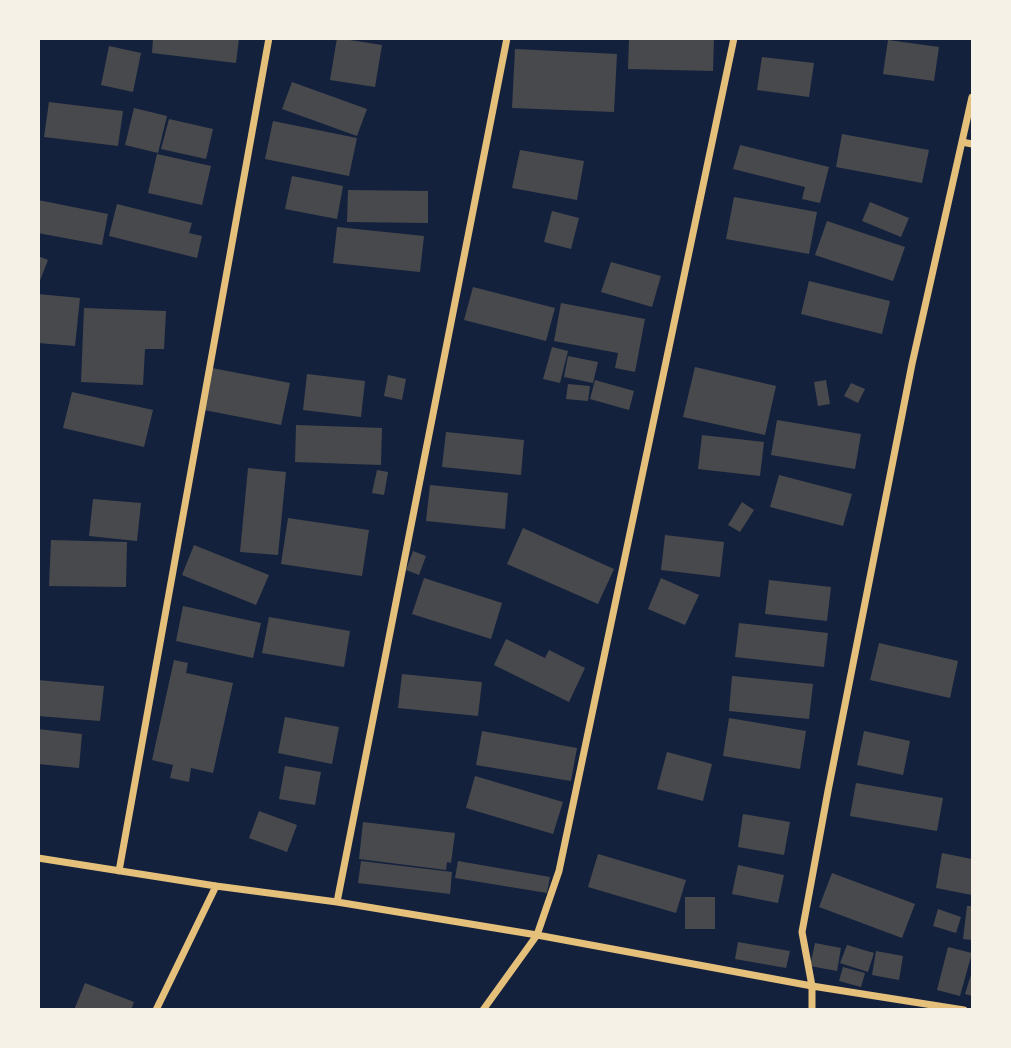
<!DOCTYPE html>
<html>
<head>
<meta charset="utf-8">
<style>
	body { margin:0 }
	#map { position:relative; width:1011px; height:1048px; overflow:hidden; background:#14213d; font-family:Raleway,sans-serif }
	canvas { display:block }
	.frame { position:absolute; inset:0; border:40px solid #f6f1e7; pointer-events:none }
</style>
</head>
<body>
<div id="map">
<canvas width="1011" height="1048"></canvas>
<div class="frame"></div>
</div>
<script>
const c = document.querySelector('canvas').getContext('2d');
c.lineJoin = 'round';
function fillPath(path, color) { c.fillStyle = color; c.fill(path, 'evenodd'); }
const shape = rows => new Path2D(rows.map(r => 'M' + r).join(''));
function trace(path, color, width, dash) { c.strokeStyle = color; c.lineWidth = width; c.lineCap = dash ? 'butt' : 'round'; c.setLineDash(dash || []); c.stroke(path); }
const building = shape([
	[153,38,239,38,236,63,152,53],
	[337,38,382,45,375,87,330,80],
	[629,38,714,38,713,71,628,69],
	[888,40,939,47,934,81,883,74],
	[109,46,141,53,133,92,101,85],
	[515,49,617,54,614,112,512,108],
	[762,57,814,63,809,97,757,90],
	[292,82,367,109,357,136,282,109],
	[49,102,123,111,118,146,44,137],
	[134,108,167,116,158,153,125,145],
	[169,119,213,129,206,159,161,149],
	[273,121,357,138,349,176,265,159],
	[842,134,929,150,922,183,836,167],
	[740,145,829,167,820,203,802,199,805,187,733,169],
	[520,150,584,161,577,200,512,188],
	[157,154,211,166,202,205,148,193],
	[292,176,343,186,337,219,285,209],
	[348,190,428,191,428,223,347,222],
	[734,197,817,212,809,254,726,239],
	[38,200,108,214,102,245,38,233],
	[870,202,909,218,901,237,862,221],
	[117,204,192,223,189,233,202,236,197,258,109,236],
	[552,211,579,218,571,249,544,242],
	[827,221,905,247,893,281,815,255],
	[337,227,424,236,420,272,333,263],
	[38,256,48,260,39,283,38,283],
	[611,262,661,276,652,307,601,292],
	[809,281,890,301,882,334,801,314],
	[473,287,555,308,546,341,464,320],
	[38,294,80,298,75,346,38,343],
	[561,303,645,319,635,372,615,368,618,353,554,341],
	[84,308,166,311,164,349,145,349,143,385,81,382],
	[552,347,568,351,560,383,543,379],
	[568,356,598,362,593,383,564,377],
	[695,367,776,386,765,435,683,417],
	[212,368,290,383,281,425,204,410],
	[307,374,365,381,361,417,303,410],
	[388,375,406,379,402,400,384,396],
	[595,380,634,391,629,410,590,399],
	[826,380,830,404,818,406,814,382],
	[851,383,865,389,858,403,844,396],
	[568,384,590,386,588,401,566,399],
	[72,392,153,410,144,447,63,428],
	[777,420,861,434,855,469,771,455],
	[296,425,382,428,381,465,295,462],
	[446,432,524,440,521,475,442,467],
	[702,435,764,442,760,476,698,469],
	[248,468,286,472,278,555,240,552],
	[377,470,388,472,384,495,372,493],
	[779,475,852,494,843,526,770,507],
	[430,485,508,493,505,529,426,521],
	[93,499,141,503,137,541,89,536],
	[742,502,754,510,740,532,728,525],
	[288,518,369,530,362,576,281,564],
	[523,528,614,569,598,604,507,564],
	[665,535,724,542,720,577,661,570],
	[51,540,127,542,126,587,49,586],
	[194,545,269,575,256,605,182,575],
	[413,551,426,556,419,575,406,570],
	[424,578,502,603,491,639,412,614],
	[661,578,699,595,685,625,648,609],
	[769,580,831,587,827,621,765,614],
	[183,606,261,623,253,658,176,641],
	[269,617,350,631,344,667,262,653],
	[739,623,828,633,824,667,735,657],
	[506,639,545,658,549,650,585,668,569,702,494,665],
	[879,643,958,661,950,698,870,680],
	[174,660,188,663,186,673,233,683,213,773,191,768,189,782,170,778,173,765,152,760],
	[402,674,482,682,478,716,398,708],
	[732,676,813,684,809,719,729,711],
	[38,680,104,686,100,721,38,716],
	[285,717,339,727,332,764,278,753],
	[729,718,806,731,800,769,723,756],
	[38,729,82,734,79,768,38,764],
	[482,731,577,748,571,781,476,765],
	[864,731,910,741,903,775,857,765],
	[667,752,712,764,703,801,657,789],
	[285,766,321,772,315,805,279,799],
	[475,776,563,802,553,834,466,808],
	[856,783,943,798,937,831,850,816],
	[259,811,297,825,287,852,249,838],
	[743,814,790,822,784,855,738,847],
	[363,822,455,833,451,863,447,862,446,870,359,859],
	[942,853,972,859,972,895,936,888],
	[598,854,686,880,676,913,588,887],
	[361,861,452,872,450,894,358,883],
	[458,861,550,877,547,893,455,878],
	[738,865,784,875,778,903,732,894],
	[832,873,915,904,902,938,819,907],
	[685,897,715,897,715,929,685,929],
	[967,906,972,906,972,940,963,939],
	[938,909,961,917,956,933,933,926],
	[738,942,790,951,786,968,735,959],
	[815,943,841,948,837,971,810,966],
	[847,945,874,953,868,972,840,963],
	[948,947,972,953,960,996,937,990],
	[876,951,903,956,899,980,872,975],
	[843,967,865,973,861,987,839,981],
	[972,971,972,996,965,994],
	[85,983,134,1002,131,1010,74,1010]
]);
const minor = shape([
	[962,142,972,144],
	[38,858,216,886,337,902,537,935,812,986,964,1010],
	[119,871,269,38],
	[337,902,507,38],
	[156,1010,216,886],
	[483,1010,537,935,559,871,734,38],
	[812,1010,812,986,802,932,828,791,912,364,972,97]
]);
fillPath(building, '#48494c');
trace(minor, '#e5c07b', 7);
</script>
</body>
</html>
